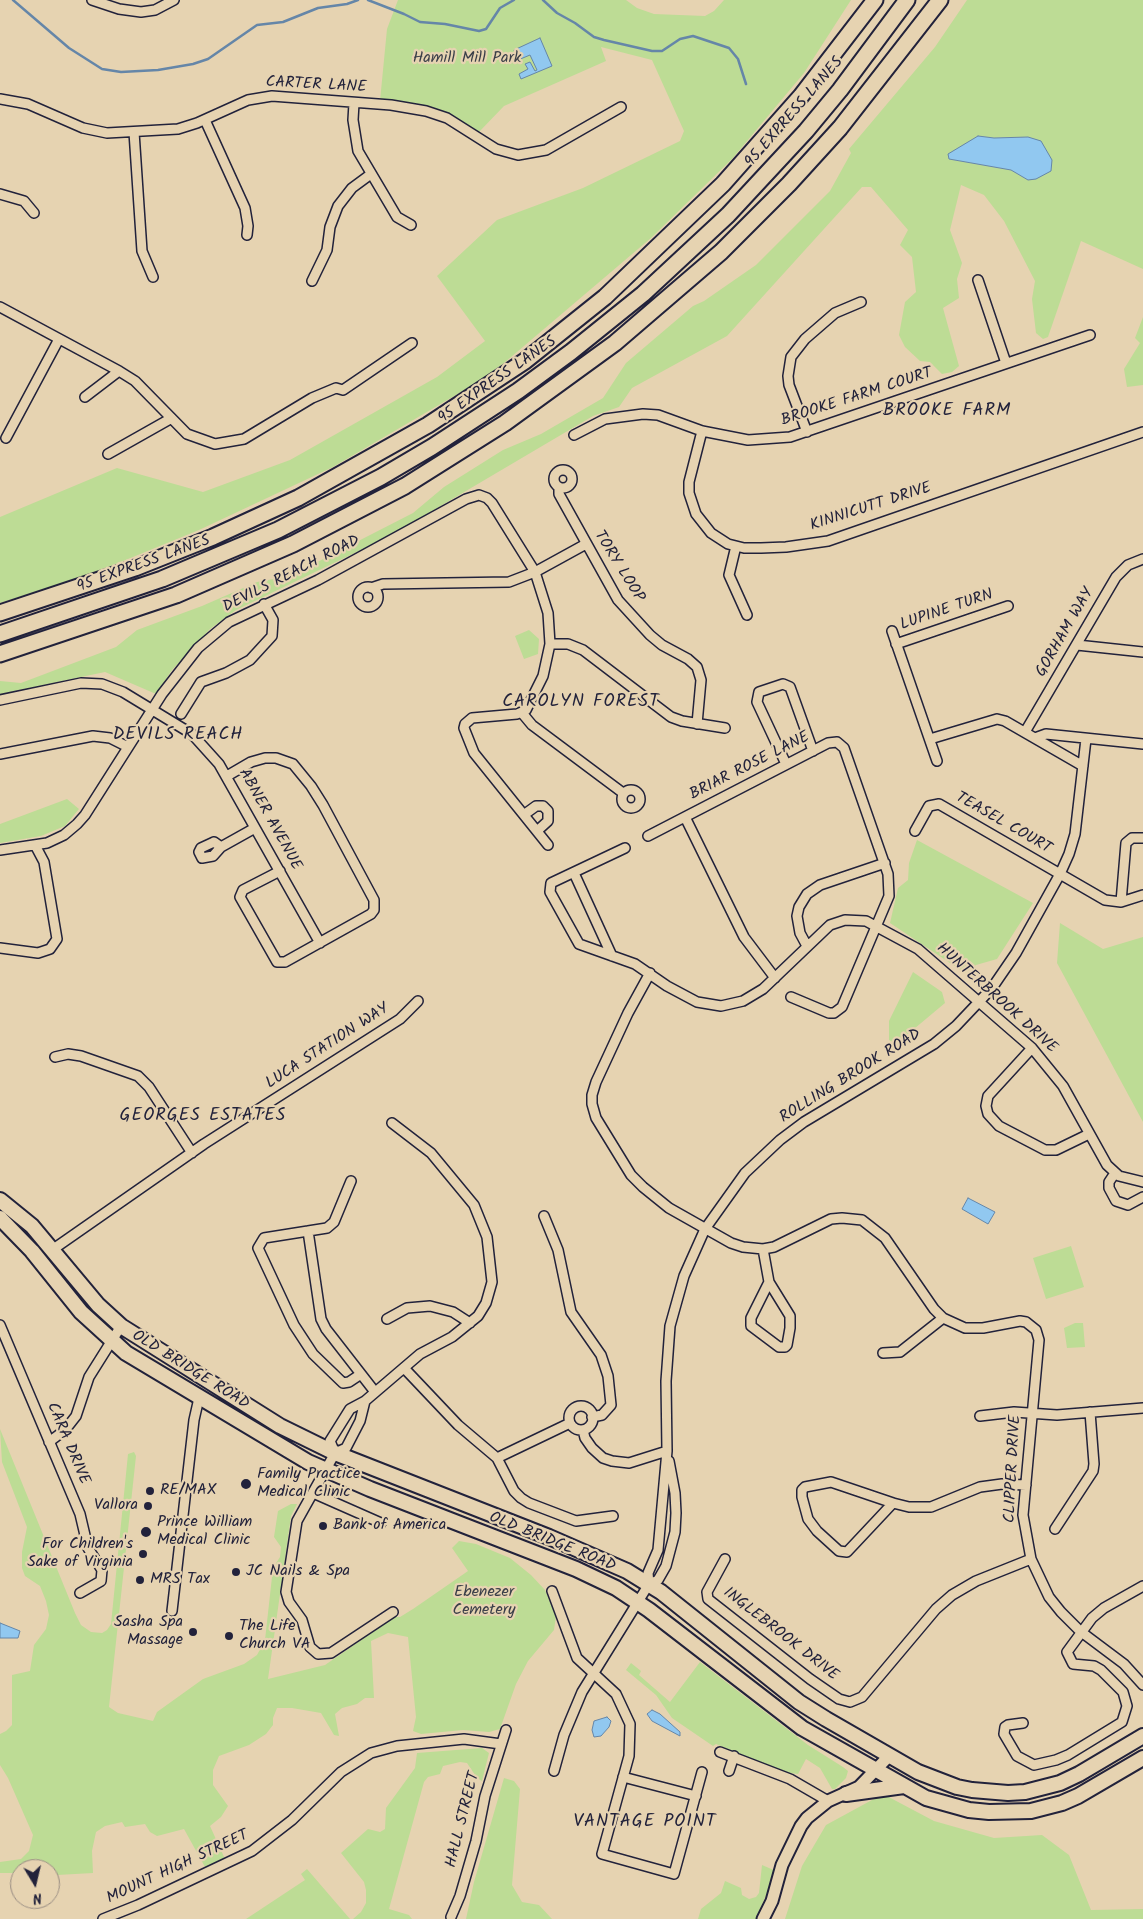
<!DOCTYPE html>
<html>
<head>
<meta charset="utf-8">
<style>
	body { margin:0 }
	#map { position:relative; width:1143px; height:1919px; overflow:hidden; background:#e6d3b1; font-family:Kalam,sans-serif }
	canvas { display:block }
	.north { position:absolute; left:10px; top:1859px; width:50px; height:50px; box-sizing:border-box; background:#e6d3b1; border:1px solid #988c82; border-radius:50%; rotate:171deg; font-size:14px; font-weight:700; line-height:20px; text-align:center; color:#22223b }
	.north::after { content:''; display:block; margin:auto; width:18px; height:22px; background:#22223b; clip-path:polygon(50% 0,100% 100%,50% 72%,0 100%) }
</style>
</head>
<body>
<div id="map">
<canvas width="1143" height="1919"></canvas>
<div class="north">N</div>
</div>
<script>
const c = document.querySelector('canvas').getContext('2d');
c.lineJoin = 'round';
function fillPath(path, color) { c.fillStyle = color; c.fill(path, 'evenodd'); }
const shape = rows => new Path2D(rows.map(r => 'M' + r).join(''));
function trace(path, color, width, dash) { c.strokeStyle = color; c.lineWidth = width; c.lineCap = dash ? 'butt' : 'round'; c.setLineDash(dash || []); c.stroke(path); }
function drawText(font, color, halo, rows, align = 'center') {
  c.font = font + ' Kalam,sans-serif'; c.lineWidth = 4.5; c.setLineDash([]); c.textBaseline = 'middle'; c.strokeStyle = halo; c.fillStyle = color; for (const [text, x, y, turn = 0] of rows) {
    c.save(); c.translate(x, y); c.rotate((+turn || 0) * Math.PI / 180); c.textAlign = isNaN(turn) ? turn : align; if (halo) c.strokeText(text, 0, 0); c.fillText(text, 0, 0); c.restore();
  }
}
const green = shape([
	[398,0,626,0,637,8,654,14,705,16,714,11,724,0,851,0,804,73,732,159,651,238,504,363,478,382,333,467,199,530,89,575,0,603,0,517,117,468,203,492,290,460,437,377,485,341,437,276,497,220,583,188,680,141,684,131,652,60,601,47,606,61,504,106,479,132,458,120,421,106,380,101,387,29],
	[967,0,1143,0,1143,269,1081,241,1048,337,1043,339,1036,333,1032,299,1035,281,1004,221,984,195,961,185,950,230,962,263,957,279,959,298,943,308,959,366,952,372,942,374,930,362,920,361,905,347,899,335,905,302,916,292,912,257,900,245,908,230,871,187,862,187,727,336,632,388,619,407,593,416,388,537,236,610,210,629,172,670,156,694,105,672,0,694,0,681,21,683,116,647,137,630,202,606,257,582,290,576,413,513,444,487,503,450,541,434,603,398,626,363,693,306,704,301,756,265,830,191,851,153,849,149,935,47],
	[978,136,994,138,1028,137,1028,180,1011,170,949,159],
	[1143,317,1143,385,1127,387,1124,369,1140,343,1135,338],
	[529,630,539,639,538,654,524,659,515,636],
	[67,799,79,809,65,826,41,836,0,843,0,824],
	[917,840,1033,903,997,959,976,965,965,973,890,923,898,888,908,880,909,863],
	[1060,923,1103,949,1143,937,1143,1122,1057,963],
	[913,972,942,992,945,1003,896,1044,889,1040,889,1021],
	[1071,1246,1084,1287,1046,1299,1033,1258],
	[1075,1323,1083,1323,1085,1347,1067,1348,1064,1328],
	[0,1429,75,1613,81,1625,91,1632,102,1633,107,1630,111,1624,128,1454,134,1452,136,1456,109,1707,118,1713,153,1721,157,1712,203,1679,244,1664,257,1655,265,1640,273,1568,280,1557,281,1547,274,1537,278,1511,291,1504,297,1504,291,1516,268,1679,325,1665,395,1617,400,1617,413,1609,468,1571,452,1548,459,1541,476,1544,510,1558,531,1575,545,1590,556,1616,554,1630,528,1661,516,1684,500,1729,489,1732,463,1730,421,1734,413,1731,416,1717,408,1637,388,1633,371,1641,374,1698,365,1698,357,1704,342,1708,335,1714,339,1736,334,1735,321,1713,292,1708,277,1708,273,1718,273,1725,266,1734,249,1745,219,1756,213,1770,213,1785,228,1806,221,1817,210,1826,225,1859,205,1867,184,1829,157,1836,150,1832,145,1824,125,1827,122,1822,105,1826,96,1832,92,1851,93,1873,57,1875,50,1869,27,1867,15,1873,0,1873,0,1862,21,1859,29,1851,33,1835,8,1778,0,1765,0,1734,6,1731,12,1725,12,1675,30,1671,34,1645,46,1629,49,1615,46,1601,40,1586,25,1576,22,1568,22,1552,27,1527,2,1462],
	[700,1662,808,1745,843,1767,848,1771,846,1778,835,1789,832,1789,820,1768,806,1759,798,1774,782,1772,716,1744,713,1746,672,1718,656,1695,626,1670,631,1663,641,1671,639,1675,670,1702],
	[482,1748,489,1753,482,1781,477,1778,467,1763,460,1762,443,1766,440,1774,428,1777,424,1782,389,1909,409,1915,412,1919,353,1919,361,1912,366,1903,366,1890,364,1882,341,1853,368,1829,380,1832,385,1829,386,1808,415,1768,417,1753],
	[504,1778,514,1781,520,1789,512,1885,522,1902,539,1905,552,1919,466,1919,474,1882],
	[883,1794,934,1821,994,1838,1042,1835,1069,1855,1091,1910,1143,1909,1143,1919,785,1919,802,1866,826,1825],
	[762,1865,776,1871,756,1919,698,1919,701,1909,721,1893,725,1881,741,1888,742,1895,749,1899,756,1897,759,1893],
	[307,1869,350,1919,246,1919,305,1880,301,1874]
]);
const water = shape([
	[540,38,552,66,521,79,519,74,528,69,525,64,530,62,535,71,537,70,530,55,518,60,514,50,540,38],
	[978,136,994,138,1028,137,1041,141,1052,160,1051,171,1036,179,1028,180,1011,170,949,159,948,154,978,136],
	[968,1198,995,1212,988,1224,962,1209,968,1198],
	[0,1623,20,1631,18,1638,0,1638,0,1623],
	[652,1710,660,1714,680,1732,680,1736,652,1721,647,1714,652,1710],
	[607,1717,611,1721,609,1727,601,1736,594,1737,592,1730,594,1721,607,1717]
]);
const stream = shape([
	[13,0,69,48,102,69,121,72,158,70,193,64,208,59,257,25,283,22,318,8,347,4,358,0],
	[368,0,404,14,420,22,445,24,479,31,486,29,500,8,514,0],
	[543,0,557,13,575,23,594,37,604,40,652,51,662,51,680,39,693,36,729,48,738,59,746,84]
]);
const street = shape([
	[92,0,119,9,141,12,155,10,174,0],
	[0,99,28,104,83,128,107,133,178,129,197,123,248,100,272,96,391,105,426,111,447,118,496,149,518,155,546,150,621,107],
	[354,103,353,120,358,151,397,217,411,225],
	[205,120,245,208,248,226,247,235],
	[134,132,142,251,153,277],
	[0,194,24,201,34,213],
	[978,280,1006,363],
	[312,281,327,250,330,227,338,206,352,188,371,174],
	[0,307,119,371,135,381,187,434,215,444,244,439,312,398,336,388,343,390,412,343],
	[85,397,119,371],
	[702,431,689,482,689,493,696,514,711,533,728,544,744,548,761,548,786,547,828,541,1143,432],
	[807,432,789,385,788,376,791,357,805,339,835,313,861,302],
	[574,435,605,419,643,414,658,415,702,431,748,440,790,437,1090,335],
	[6,438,59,339],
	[108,454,170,419],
	'554 479a9 9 0 1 1 18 0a9 9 0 1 1-18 0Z',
	[559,487,559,494,618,600,650,635,662,645,688,659,697,667,701,680,697,724],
	[736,546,729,575,747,615],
	'358 597a10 10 0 1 1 20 0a10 10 0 1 1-20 0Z',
	[371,588,383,584,509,582,535,572,586,544],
	[892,631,937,761],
	[550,644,568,644,583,650,671,717,682,721,725,728],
	[896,644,1008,606],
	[1077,645,1143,652],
	[0,700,81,683,102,684,123,692,192,734,219,764,320,943],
	[522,713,532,725,623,793],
	[181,714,201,682,226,673,250,660,272,636,273,620,264,604],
	[1025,732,1116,577,1128,565,1143,559],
	[1035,738,1046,734,1143,744],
	[930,739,997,719,1005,721,1083,766],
	[0,754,93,736,110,738,128,747],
	[786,764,757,702,759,692,783,684,790,687,813,751],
	[227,776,251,762,265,758,276,758,293,764,311,786,323,805,374,900,374,910,371,914,285,962,277,962,240,897,243,890,280,871],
	'622 799a9 9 0 1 1 18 0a9 9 0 1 1-18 0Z',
	[525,814,536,806,543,806,548,811,548,821,537,831],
	[685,817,744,937,775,978],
	[915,831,929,806,939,804,1105,900,1121,902],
	[648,836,828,743,837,742,844,748,888,874,889,896,842,1007,834,1013,829,1013,791,997],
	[1143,838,1132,838,1126,843,1121,902,1143,895],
	[214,842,221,847,213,856,202,858,199,852,201,848,214,842],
	[221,847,255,828],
	[625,848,551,883,550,892,579,944,635,964,667,986,697,1002,721,1006,743,1001,763,989,830,925,845,920,866,921,918,949,1032,1048,1063,1086,1107,1165,1119,1176,1143,1182],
	[0,850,47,843,64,835,77,824,85,815,162,694,198,648,229,622,318,580,466,499,479,495,487,498,492,503,535,572,548,613,550,644,543,676,526,710,517,714,472,718,465,724,464,728,474,753,548,845],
	[574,873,612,956],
	[807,946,800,933,797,916,799,907,807,894,820,885,885,863],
	[0,948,38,953,50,949,57,939,44,862,35,845],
	[650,973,628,1013,596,1082,592,1095,592,1104,596,1118,631,1175,643,1187,669,1208,731,1243,743,1247,763,1249,774,1247,831,1219,842,1218,862,1220,885,1238,934,1309,943,1318,965,1328,983,1328,1020,1321,1026,1322,1036,1330,1039,1340,1023,1515,1031,1559,1049,1597,1061,1612,1080,1631,1124,1664,1143,1685],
	[1032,1048,988,1096,986,1106,988,1114,999,1126,1045,1150,1056,1150,1089,1134],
	[55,1057,68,1054,81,1056,138,1076,149,1087,192,1153],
	[1115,1173,1109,1182,1109,1188,1116,1201,1128,1205,1143,1197],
	[351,1181,334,1222,327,1228,264,1238,258,1248,294,1325,313,1354,343,1383,349,1382,361,1374],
	[544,1216,558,1250,571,1312,601,1355,608,1376,611,1405,602,1415,592,1417],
	[308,1231,321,1319,326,1329,375,1392],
	[763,1249,769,1282],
	[52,1250,204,1144,400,1019,418,1001],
	[769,1282,790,1316,790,1328,787,1345,785,1347,779,1347,751,1326,751,1318,769,1282],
	[387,1319,407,1308,430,1306,453,1312,470,1323],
	[0,1325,80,1514,88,1548,102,1570,101,1581,80,1593],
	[883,1353,900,1352,943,1318],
	[404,1368,458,1425,497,1458,514,1491,521,1498,529,1503,576,1521,613,1516],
	[365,1401,360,1421,346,1448,335,1453,297,1521,286,1592,289,1602,302,1620,310,1647,318,1654,331,1653,393,1612],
	'569 1418a12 12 0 1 1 24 0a12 12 0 1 1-24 0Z',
	[980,1416,1014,1412,1057,1415,1143,1408],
	[583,1430,585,1438,592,1448,603,1458,612,1461,629,1463,667,1451],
	[49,1442,65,1430,76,1416,89,1377,121,1326],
	[335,1453,330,1441,350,1409,365,1401,420,1354,452,1337,478,1316,486,1303,492,1282,487,1237,474,1205,431,1153,392,1123],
	[497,1458,570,1423],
	[831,1482,893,1503,847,1552,839,1551,817,1531,808,1519,802,1497,802,1490,805,1487,831,1482],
	[313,1493,381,1523],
	[893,1503,909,1507,931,1507,980,1487,1002,1484,1026,1485],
	[1055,1529,1093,1471,1094,1464,1090,1412],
	[725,1559,707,1592,708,1599,810,1679,839,1699,850,1702,862,1697,936,1609,952,1595,976,1581,1031,1559],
	[649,1584,648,1573,658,1550,667,1451,666,1381,670,1326,684,1276,705,1229,745,1173,780,1140,804,1122,934,1044,956,1026,992,988,1016,953,1060,874,1069,854,1075,834,1086,739],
	[552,1591,577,1658,616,1694,630,1724,629,1756,602,1854,674,1874,702,1772],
	[172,1611,194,1420,199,1398],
	[1023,1723,1008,1725,1005,1727,1004,1734,1017,1756,1034,1765,1056,1760,1068,1755,1122,1722,1127,1706,1123,1692,1101,1670,1094,1666,1073,1664,1067,1652,1092,1618,1104,1608,1143,1586],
	[720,1752,790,1779,828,1801],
	[554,1771,564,1735,582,1692,649,1584,658,1580,666,1566,675,1532,676,1513,675,1493,669,1461],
	[729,1771,734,1756],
	[623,1777,696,1796],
	[451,1917,460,1896,476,1841,485,1796,506,1730],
	[103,1919,138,1905,252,1851,292,1820,341,1772,371,1753,397,1746,464,1739,501,1744]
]);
const secondary = shape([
	[763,1919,772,1901,782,1865,801,1826,807,1818,828,1801,859,1787,890,1755]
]);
const primary = shape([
	[0,1200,32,1226,98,1305,121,1326,280,1426,335,1453,549,1537,627,1571,661,1592,799,1702,826,1719,918,1772,957,1787,972,1790,1008,1793,1025,1792,1060,1783,1079,1774,1143,1736],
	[0,1218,32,1251,81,1312,126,1353,308,1462,370,1489,576,1569,616,1588,649,1610,802,1728,926,1798,969,1810,989,1812,1031,1811,1062,1803,1078,1796,1143,1758],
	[846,1794,904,1786]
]);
const highway = shape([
	[0,613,135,568,213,537,298,498,428,425,525,361,605,297,723,184,801,96,875,0],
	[0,634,162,579,278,530,381,477,432,447,518,391,571,352,643,294,728,215,806,131,840,90,907,0],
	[0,654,176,595,293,544,405,486,505,423,615,343,721,252,789,184,840,128,940,0]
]);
const markers = [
	[246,1484,6,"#22223b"],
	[150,1491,5,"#22223b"],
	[148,1506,5,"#22223b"],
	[323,1526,5,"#22223b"],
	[146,1532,6,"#22223b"],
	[143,1554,5,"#22223b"],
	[236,1572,5,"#22223b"],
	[140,1580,5,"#22223b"],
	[193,1632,5,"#22223b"],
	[229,1636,5,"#22223b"]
];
const parkNames = [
	["Hamill Mill Park",467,59],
	["Ebenezer",484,1593],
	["Cemetery",484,1611]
];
const streetNames = [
	["CARTER LANE",316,86,3],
	["95 EXPRESS LANES",795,113,-49],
	["95 EXPRESS LANES",498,381,-35],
	["BROOKE FARM COURT",857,398,-18],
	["KINNICUTT DRIVE",871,508,-18],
	["95 EXPRESS LANES",144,565,-20],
	["TORY LOOP",618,567,58],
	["DEVILS REACH ROAD",292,575,-27],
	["LUPINE TURN",947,611,-19],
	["GORHAM WAY",1066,633,-60],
	["BRIAR ROSE LANE",750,767,-27],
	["ABNER AVENUE",269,820,61],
	["TEASEL COURT",1003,824,30],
	["HUNTERBROOK DRIVE",996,999,42],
	["LUCA STATION WAY",328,1047,-33],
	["ROLLING BROOK ROAD",851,1077,-32],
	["OLD BRIDGE ROAD",190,1371,32],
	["CARA DRIVE",67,1444,67],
	["CLIPPER DRIVE",1014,1469,-87],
	["OLD BRIDGE ROAD",552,1543,22],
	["INGLEBROOK DRIVE",780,1635,38],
	["HALL STREET",464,1820,-76],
	["MOUNT HIGH STREET",178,1868,-25]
];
const poiNames = [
	["Family Practice",257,1475],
	["Medical Clinic",257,1493],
	["RE/MAX",160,1491],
	["Vallora",138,1506,"right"],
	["Prince William",157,1523],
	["Medical Clinic",157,1541],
	["Bank of America",333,1526],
	["For Children's",133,1545,"right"],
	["Sake of Virginia",133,1563,"right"],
	["JC Nails & Spa",246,1572],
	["MRS Tax",150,1580],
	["Sasha Spa",183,1623,"right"],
	["Massage",183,1641,"right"],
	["The Life",239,1627],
	["Church VA",239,1645]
];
const neighbourhoodNames = [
	["BROOKE FARM",947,412],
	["CAROLYN FOREST",581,703],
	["DEVILS REACH",178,736],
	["GEORGES ESTATES",203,1117],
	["VANTAGE POINT",645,1823]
];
fillPath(green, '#bddc95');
fillPath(water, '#91c8f0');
trace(water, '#6586a8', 1);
trace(stream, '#6586a8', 2.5);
trace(street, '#22223b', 12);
trace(secondary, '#22223b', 15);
trace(primary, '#22223b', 18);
trace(highway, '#22223b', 19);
trace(street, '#e6d3b1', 9);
trace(secondary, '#e6d3b1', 11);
trace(primary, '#e6d3b1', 14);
trace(highway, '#e6d3b1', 15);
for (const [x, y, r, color] of markers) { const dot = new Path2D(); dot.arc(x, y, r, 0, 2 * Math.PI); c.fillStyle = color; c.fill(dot); trace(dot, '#e6d3b1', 2); }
drawText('16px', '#393e48', '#e6d3b1', parkNames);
drawText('16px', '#22223b', '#e6d3b1', streetNames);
drawText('16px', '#22223b', '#e6d3b1', poiNames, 'left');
c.letterSpacing = '1px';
drawText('18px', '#22223b', '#e6d3b1', neighbourhoodNames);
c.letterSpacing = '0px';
</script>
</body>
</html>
